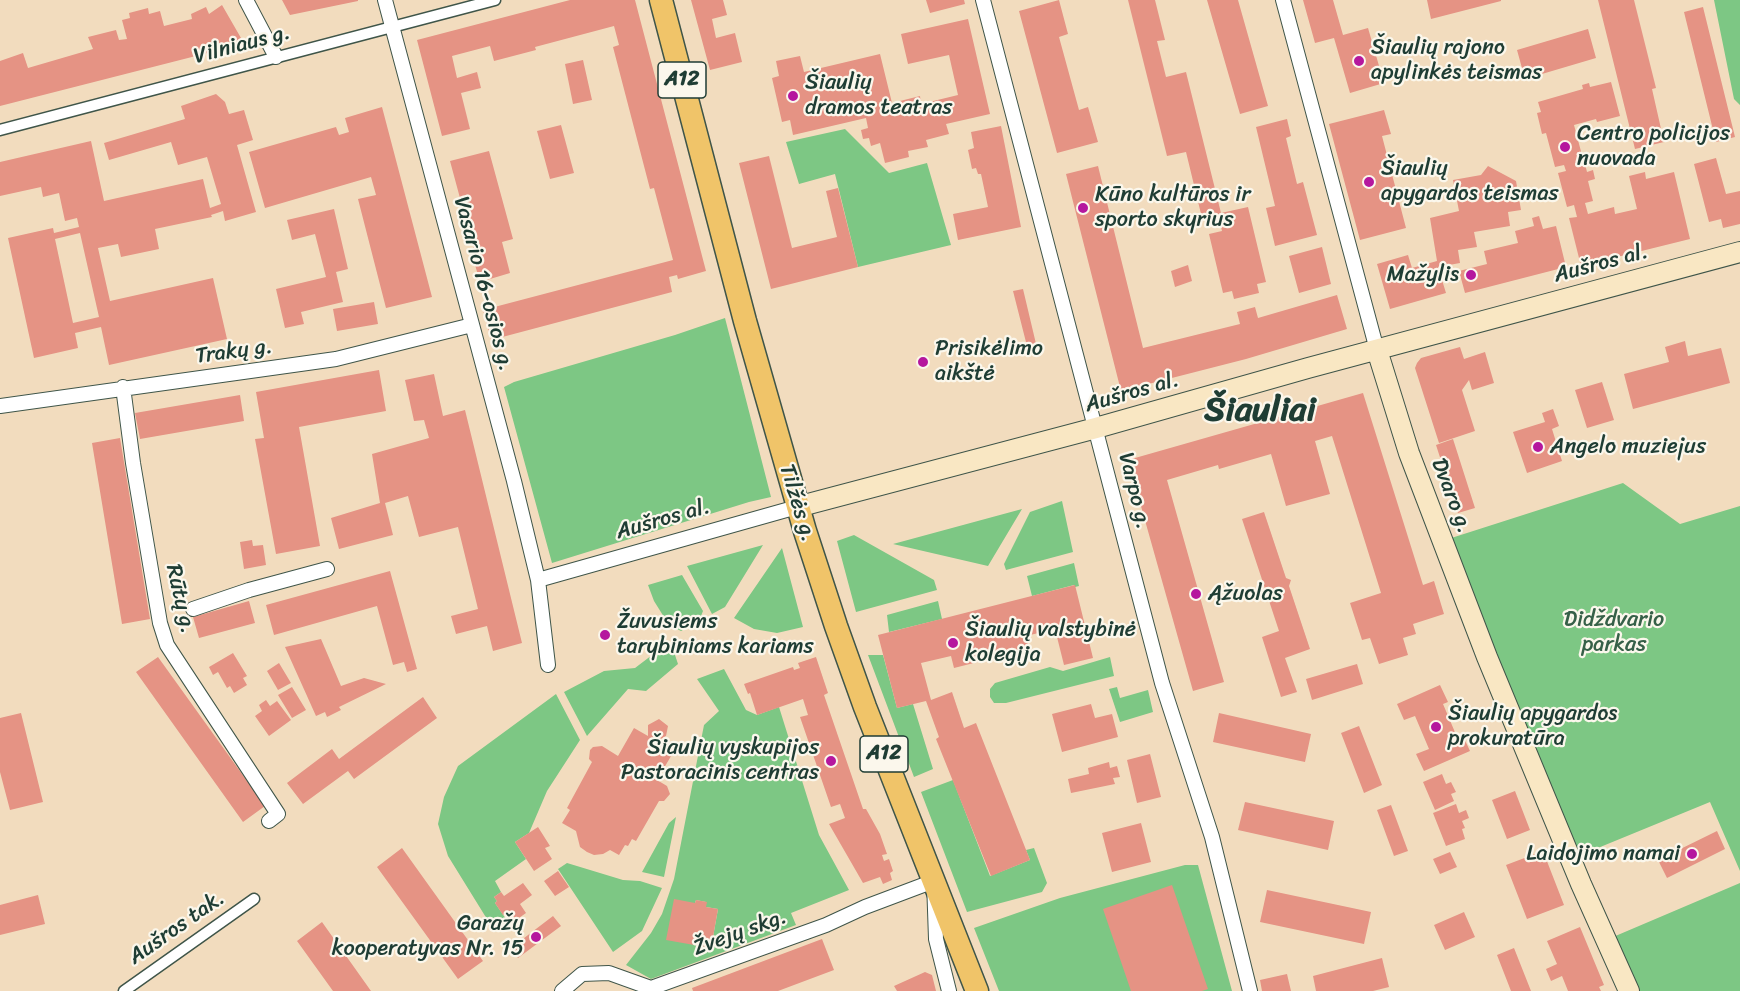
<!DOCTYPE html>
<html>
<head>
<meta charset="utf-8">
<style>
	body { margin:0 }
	canvas { display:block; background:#f2dcbe }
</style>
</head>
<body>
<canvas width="1740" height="991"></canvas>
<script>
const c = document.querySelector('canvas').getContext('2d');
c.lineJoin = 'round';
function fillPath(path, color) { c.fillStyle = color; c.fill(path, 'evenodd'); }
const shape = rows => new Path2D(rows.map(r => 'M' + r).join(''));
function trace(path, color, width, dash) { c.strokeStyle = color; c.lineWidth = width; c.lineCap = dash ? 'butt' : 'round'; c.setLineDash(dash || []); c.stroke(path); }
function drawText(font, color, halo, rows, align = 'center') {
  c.font = font + ' Sriracha,sans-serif'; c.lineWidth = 4.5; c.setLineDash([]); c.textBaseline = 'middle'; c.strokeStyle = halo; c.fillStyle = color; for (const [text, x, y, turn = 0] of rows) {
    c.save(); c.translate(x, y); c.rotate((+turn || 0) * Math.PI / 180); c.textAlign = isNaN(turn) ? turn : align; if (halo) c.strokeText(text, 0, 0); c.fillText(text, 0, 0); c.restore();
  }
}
const green = shape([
	[1714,0,1740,0,1740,105,1734,99],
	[845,129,889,173,927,163,951,245,858,267,835,174,799,184,786,142],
	[725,318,771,497,749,502,552,563,504,387,514,382,675,335],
	[1623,483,1680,524,1740,506,1740,871,1710,802,1571,859,1442,541],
	[1062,501,1073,552,1006,570,1004,564,1030,512],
	[1022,509,988,566,893,544],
	[854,535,934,580,937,590,856,612,837,541],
	[763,545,725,607,712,614,687,566],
	[782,548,803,627,777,633,754,629,734,618],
	[1074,563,1079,586,1075,587,1074,585,1032,596,1027,576],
	[682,575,703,611,699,621,681,631,669,625,654,601,648,585],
	[938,601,942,619,889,632,887,615],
	[664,646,672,646,678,664,646,691,628,689,587,736,564,692,604,671,635,668],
	[868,655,883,655,897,708,913,704,933,769,914,777],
	[1110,657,1114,676,1006,703,994,703,990,697,990,689,995,683,1050,667,1063,671],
	[724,669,746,710,757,715,779,707,819,835,849,890,791,913,796,925,651,979,626,965,651,933,662,914,674,879,704,725,719,711,697,679],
	[696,900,706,902,706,907,718,909,711,948,695,903],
	[1117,687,1120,698,1148,690,1153,712,1120,722,1109,689],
	[556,694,580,740,547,791,529,833,515,842,526,859,495,881,501,892,494,897,497,901,495,903,508,922,495,932,448,856,438,824,444,797,458,766],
	[953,780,990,876,1030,860,1026,850,1034,848,1047,883,1042,892,967,912,921,792],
	[676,817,664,877,642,872,669,823],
	[567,863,623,880,640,881,662,888,642,931,613,952,558,869],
	[1185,865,1198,865,1232,991,999,991,974,928,1060,898],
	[1740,883,1740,991,1629,991,1606,940]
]);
const building = shape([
	[282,0,358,0,358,1,290,15],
	[570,0,635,0,706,271,678,279,677,275,669,277,672,292,491,340,483,310,673,260,654,188,650,189,613,47,619,45,614,26,535,47,536,50,494,61,490,46,452,56,457,78,477,72,481,88,461,93,470,129,442,136,417,40],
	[691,0,723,0,727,15,712,19,716,38,735,33,742,62,710,70],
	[926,0,964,0,965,4,930,13],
	[1059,0,1068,34,1059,37,1079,110,1088,107,1098,142,1057,153,1019,11],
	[1128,0,1155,0,1165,40,1157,41,1166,77,1186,72,1221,213,1248,207,1266,282,1257,284,1259,293,1234,299,1232,291,1223,293,1209,234,1222,231,1218,214,1202,218,1186,152,1167,156],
	[1207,0,1238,0,1268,106,1240,114],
	[1303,0,1333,0,1343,35,1368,28,1384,83,1350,93,1334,38,1315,43],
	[1427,0,1501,0,1501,1,1431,19],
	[1598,0,1634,0,1656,88,1652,89,1664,142,1635,149],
	[222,5,241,38,235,46,0,106,0,61,23,53,28,68,93,49,88,37,116,30,119,40,127,39,122,20,130,18,129,13,148,8,149,14,160,11,164,26,192,19,191,14,206,7,209,14],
	[1703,7,1735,137,1716,142,1684,12],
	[968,19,990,114,946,124,949,134,926,140,928,147,908,151,909,157,885,163,880,143,871,146,869,138,863,139,861,130,868,128,866,118,793,135,790,120,782,122,772,78,779,76,776,61,800,56,804,72,880,54,892,103,920,96,921,104,958,95,949,55,908,64,901,34],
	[1588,29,1596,58,1525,79,1517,50],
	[583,60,592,100,573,104,565,64],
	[1611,82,1620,116,1597,122,1596,119,1574,125,1583,159,1579,161,1581,165,1585,164,1587,172,1593,170,1595,179,1588,181,1593,201,1585,203,1588,214,1614,207,1615,214,1637,209,1629,176,1645,172,1646,179,1674,172,1690,239,1581,266,1569,218,1577,217,1574,205,1567,207,1558,173,1566,171,1564,165,1555,167,1546,133,1542,134,1537,113,1541,112,1538,102,1583,89,1582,85,1589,83,1590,87],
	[216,94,225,102,229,114,244,110,253,140,237,145,256,212,225,221,223,211,211,215,212,217,155,229,159,249,121,257,118,244,98,248,110,301,213,278,227,339,109,365,101,327,75,333,78,348,34,358,8,238,53,228,54,233,79,227,77,218,65,221,59,193,43,197,41,187,0,196,0,162,91,141,104,201,203,179,210,208,221,204,207,157,178,165,171,142,109,160,104,143,185,119,181,106],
	[80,233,99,317,73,323,55,239],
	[382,107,432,297,386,308,358,199,376,195,371,177,265,208,249,152,336,127,339,135,349,132,345,118],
	[1384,110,1391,134,1382,136,1406,228,1360,240,1329,124],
	[1287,119,1291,136,1286,138,1297,184,1303,182,1317,235,1275,246,1266,208,1275,206,1256,127],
	[561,125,574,173,550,179,537,131],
	[1001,126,1021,227,958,240,953,214,988,207,981,174,978,174,976,168,972,169,968,150,974,148,971,132],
	[489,151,513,239,502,242,510,273,480,282,471,251,474,250,450,161],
	[769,156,792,248,837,237,826,191,838,188,858,267,771,289,739,163],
	[1716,158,1726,194,1740,191,1740,224,1723,228,1721,219,1709,222,1694,164],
	[1098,166,1143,348,1240,324,1237,312,1255,307,1258,318,1337,295,1347,329,1246,359,1121,391,1066,174],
	[1488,166,1516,181,1521,210,1508,212,1510,226,1474,232,1477,247,1458,250,1460,263,1438,267,1446,293,1390,309,1377,264,1408,255,1412,268,1437,261,1430,218,1459,211,1453,180,1481,175],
	[334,209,348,269,336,272,343,302,301,312,304,324,285,328,276,289,326,277,315,234,292,240,287,220],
	[1539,216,1543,229,1556,226,1566,267,1465,293,1459,271,1487,264,1484,251,1518,243,1515,231,1534,226,1532,218],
	[1322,247,1331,284,1299,293,1289,256],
	[1188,265,1192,281,1175,287,1171,271],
	[1023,289,1037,348,1028,350,1013,291],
	[374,302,378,324,337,331,333,309],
	[1685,341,1688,356,1721,348,1730,383,1633,409,1624,374,1669,362,1665,347],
	[1460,347,1464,359,1485,352,1494,383,1472,390,1469,380,1462,390,1475,431,1439,443,1415,368,1417,363,1421,358],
	[379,370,386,411,299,427,320,546,276,554,255,439,264,438,256,392],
	[434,374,443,416,465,410,522,643,493,651,487,626,456,634,451,616,478,609,458,527,419,537,408,496,385,503,393,535,339,549,331,518,380,503,372,454,429,438,424,420,414,421,405,380],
	[1602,382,1614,420,1587,428,1575,390],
	[1363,393,1423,585,1434,581,1444,614,1413,624,1416,634,1403,638,1408,655,1379,664,1370,638,1362,640,1350,603,1381,593,1332,436,1315,441,1330,494,1286,506,1271,454,1219,469,1218,465,1167,480,1224,682,1193,691,1128,460],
	[240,395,244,421,140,439,135,413],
	[1553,409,1559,426,1552,429,1562,461,1527,473,1513,432,1545,422,1542,413],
	[120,438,150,619,122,624,92,443],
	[1453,439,1475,508,1458,513,1436,445],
	[1264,512,1286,578,1291,580,1289,586,1310,649,1285,658,1297,692,1281,697,1262,637,1279,631,1242,519],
	[252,540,253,546,263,545,266,565,244,569,240,542],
	[390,571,417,669,407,672,404,662,393,665,377,606,274,635,266,605],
	[1075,585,1093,658,1064,665,1055,629,1026,636,1029,649,954,668,951,656,921,663,931,700,952,692,964,728,976,723,1030,860,991,876,936,739,939,737,926,701,897,708,878,635],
	[249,601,255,623,199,638,193,617],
	[321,639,341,686,364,678,386,684,339,707,341,710,327,717,325,712,316,716,285,647],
	[233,653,247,676,243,678,247,685,234,693,230,686,227,688,218,672,213,675,209,667],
	[158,657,265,806,243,822,136,672],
	[816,657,828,693,824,695,863,809,866,809,880,834,887,854,882,855,884,861,889,859,893,871,890,873,892,880,883,884,880,877,863,883,829,824,845,818,840,804,831,807,800,717,808,715,803,699,757,715,750,693,748,694,744,684,793,667,794,670,800,668,798,663],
	[279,663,291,683,278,690,267,671],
	[1357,664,1363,684,1312,700,1306,679],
	[1440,685,1448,702,1443,704,1457,737,1462,734,1470,751,1424,771,1416,754,1429,749,1415,716,1404,720,1397,704],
	[292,687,306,710,292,718,278,695],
	[423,697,437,718,354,779,348,771,303,804,287,783,332,749,339,759],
	[266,700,270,706,277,701,291,720,269,736,255,716,262,711,259,705],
	[1091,704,1095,718,1112,714,1118,737,1062,752,1052,714],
	[21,713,43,802,10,810,0,772,0,718],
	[1219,713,1311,734,1305,762,1213,742],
	[659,719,668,726,666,736,657,741,674,751,657,780,667,786,670,794,664,801,659,801,636,841,632,839,628,846,625,845,619,855,610,850,603,854,594,855,587,852,580,847,576,831,562,823,570,810,567,808,592,762,589,759,590,750,593,747,602,746,618,756,634,728,648,736,648,725],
	[1359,726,1382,785,1364,793,1341,733],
	[1150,754,1161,797,1137,803,1127,760],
	[1109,762,1110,768,1117,766,1120,777,1113,778,1115,784,1071,793,1068,779,1089,774,1088,768],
	[1442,774,1446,784,1451,782,1456,792,1451,794,1454,801,1435,810,1423,782],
	[1515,791,1530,830,1507,839,1492,800],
	[1245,802,1334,821,1328,850,1238,830],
	[1456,804,1459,813,1466,810,1469,818,1462,821,1465,828,1462,829,1465,839,1446,846,1433,813],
	[1391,805,1408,851,1394,856,1377,810],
	[1141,823,1151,862,1112,872,1102,833],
	[538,827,550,846,545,848,552,859,534,871,515,842],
	[1717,831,1725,849,1667,878,1658,860],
	[402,848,483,961,458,979,377,867],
	[1543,851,1564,905,1527,919,1506,865],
	[1450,852,1457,867,1440,874,1433,859],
	[558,871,569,887,555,896,544,881],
	[523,883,532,895,520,904,526,913,516,920,510,911,503,915,495,903,497,901,494,897,501,892,504,896],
	[1172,885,1208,989,1202,991,1131,991,1103,909],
	[1267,890,1371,912,1364,944,1260,922],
	[38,895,45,924,0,935,0,905],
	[674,899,695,903,696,900,707,902,706,907,718,909,711,948,666,940],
	[1464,912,1475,937,1445,950,1434,925],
	[553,916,561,926,518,958,511,948],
	[322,922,371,991,333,991,297,941],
	[1580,927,1604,985,1599,987,1601,991,1568,991,1562,976,1551,981,1546,969,1557,964,1547,941],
	[822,939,834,970,778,991,693,991,692,988],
	[1514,948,1531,991,1511,991,1497,955],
	[1382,958,1389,987,1373,991,1316,991,1313,976],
	[925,972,932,975,936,991,897,991,894,986],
	[1287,974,1291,991,1262,991,1260,980]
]);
const pedestrian = shape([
	[0,130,495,0],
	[124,991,254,899]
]);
const minor = shape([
	[246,0,276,57],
	[385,0,514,481,538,580,548,665],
	[983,0,1162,683,1212,837,1250,991],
	[1283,0,1377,350],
	[123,387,133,463,160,623,167,645,278,814,269,821],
	[0,406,336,359,472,325],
	[538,580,797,507],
	[193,609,249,590,327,569],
	[562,991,582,974,609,973,651,988,826,925,865,907,934,881,936,939,949,991]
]);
const secondary = shape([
	[1377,350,1409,453,1487,657,1581,884,1629,991],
	[797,507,1096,428,1308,368,1740,252]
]);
const trunk = shape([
	[661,0,745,321,805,531,836,626,865,707,977,991]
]);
const markers = [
	[1359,61,6,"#b5179e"],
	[793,96,6,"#b5179e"],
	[1565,147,6,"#b5179e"],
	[1369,182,6,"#b5179e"],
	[1083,208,6,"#b5179e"],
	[1471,275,6,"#b5179e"],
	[923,362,6,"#b5179e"],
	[1538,447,6,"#b5179e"],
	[1196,594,6,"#b5179e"],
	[605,635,6,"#b5179e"],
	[953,643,6,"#b5179e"],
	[1436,727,6,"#b5179e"],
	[831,761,6,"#b5179e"],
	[1692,854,6,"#b5179e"],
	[536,937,6,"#b5179e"]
];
const shields = [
	[682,80,48],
	[884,754,48]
];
const shieldNames = [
	["A12",682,80],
	["A12",884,754]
];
const streetNames = [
	["Vilniaus g.",242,45,-15],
	["Aušros al.",1601,264,-15],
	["Vasario 16-osios g.",483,284,75],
	["Trakų g.",234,352,-8],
	["Aušros al.",1132,393,-16],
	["Varpo g.",1134,491,76],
	["Dvaro g.",1451,496,69],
	["Tilžės g.",797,503,73],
	["Aušros al.",663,520,-16],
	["Rūtų g.",180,599,77],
	["Aušros tak.",177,928,-35],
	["Žvejų skg.",740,933,-20]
];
const poiNames = [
	["Šiaulių rajono",1371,48],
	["apylinkės teismas",1371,73],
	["Šiaulių",805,83],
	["dramos teatras",805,108],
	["Centro policijos",1577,134],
	["nuovada",1577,159],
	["Šiaulių",1381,169],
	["apygardos teismas",1381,194],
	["Kūno kultūros ir",1095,195],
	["sporto skyrius",1095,220],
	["Mažylis",1459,275,"right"],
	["Prisikėlimo",935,349],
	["aikštė",935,374],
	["Angelo muziejus",1550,447],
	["Ąžuolas",1208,594],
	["Žuvusiems",617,622],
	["tarybiniams kariams",617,647],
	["Šiaulių valstybinė",965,630],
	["kolegija",965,655],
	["Šiaulių apygardos",1448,714],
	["prokuratūra",1448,739],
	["Šiaulių vyskupijos",819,748,"right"],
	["Pastoracinis centras",819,773,"right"],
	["Laidojimo namai",1680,854,"right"],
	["Garažų",524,924,"right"],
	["kooperatyvas Nr. 15",524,949,"right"]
];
const parkNames = [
	["Didždvario",1614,620],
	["parkas",1614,645]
];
const townNames = [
	["Šiauliai",1260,411]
];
fillPath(green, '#7dc784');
fillPath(building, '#e59384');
trace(pedestrian, '#3f5549', 13);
trace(minor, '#3f5549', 16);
trace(secondary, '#3f5549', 22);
trace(trunk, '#3f5549', 25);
trace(pedestrian, '#fff', 10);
trace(minor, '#fff', 14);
trace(secondary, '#f9e7c3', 20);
trace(trunk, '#f0c469', 22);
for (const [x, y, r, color] of markers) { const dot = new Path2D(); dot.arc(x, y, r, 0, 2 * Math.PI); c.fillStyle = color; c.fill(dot); trace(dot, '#fbf7ec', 2); }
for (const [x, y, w] of shields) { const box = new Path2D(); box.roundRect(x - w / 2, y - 18, w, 36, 4.5); c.fillStyle = '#fbf7ec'; c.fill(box); trace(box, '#1f3d34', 1.5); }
drawText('bold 21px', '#1f3d34', null, shieldNames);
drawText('22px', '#1f3d34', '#fbf7ec', streetNames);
drawText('22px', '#1f3d34', '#fbf7ec', poiNames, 'left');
drawText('22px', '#366048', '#fbf7ec', parkNames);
drawText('bold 34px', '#1f3d34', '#fbf7ec', townNames);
</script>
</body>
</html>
